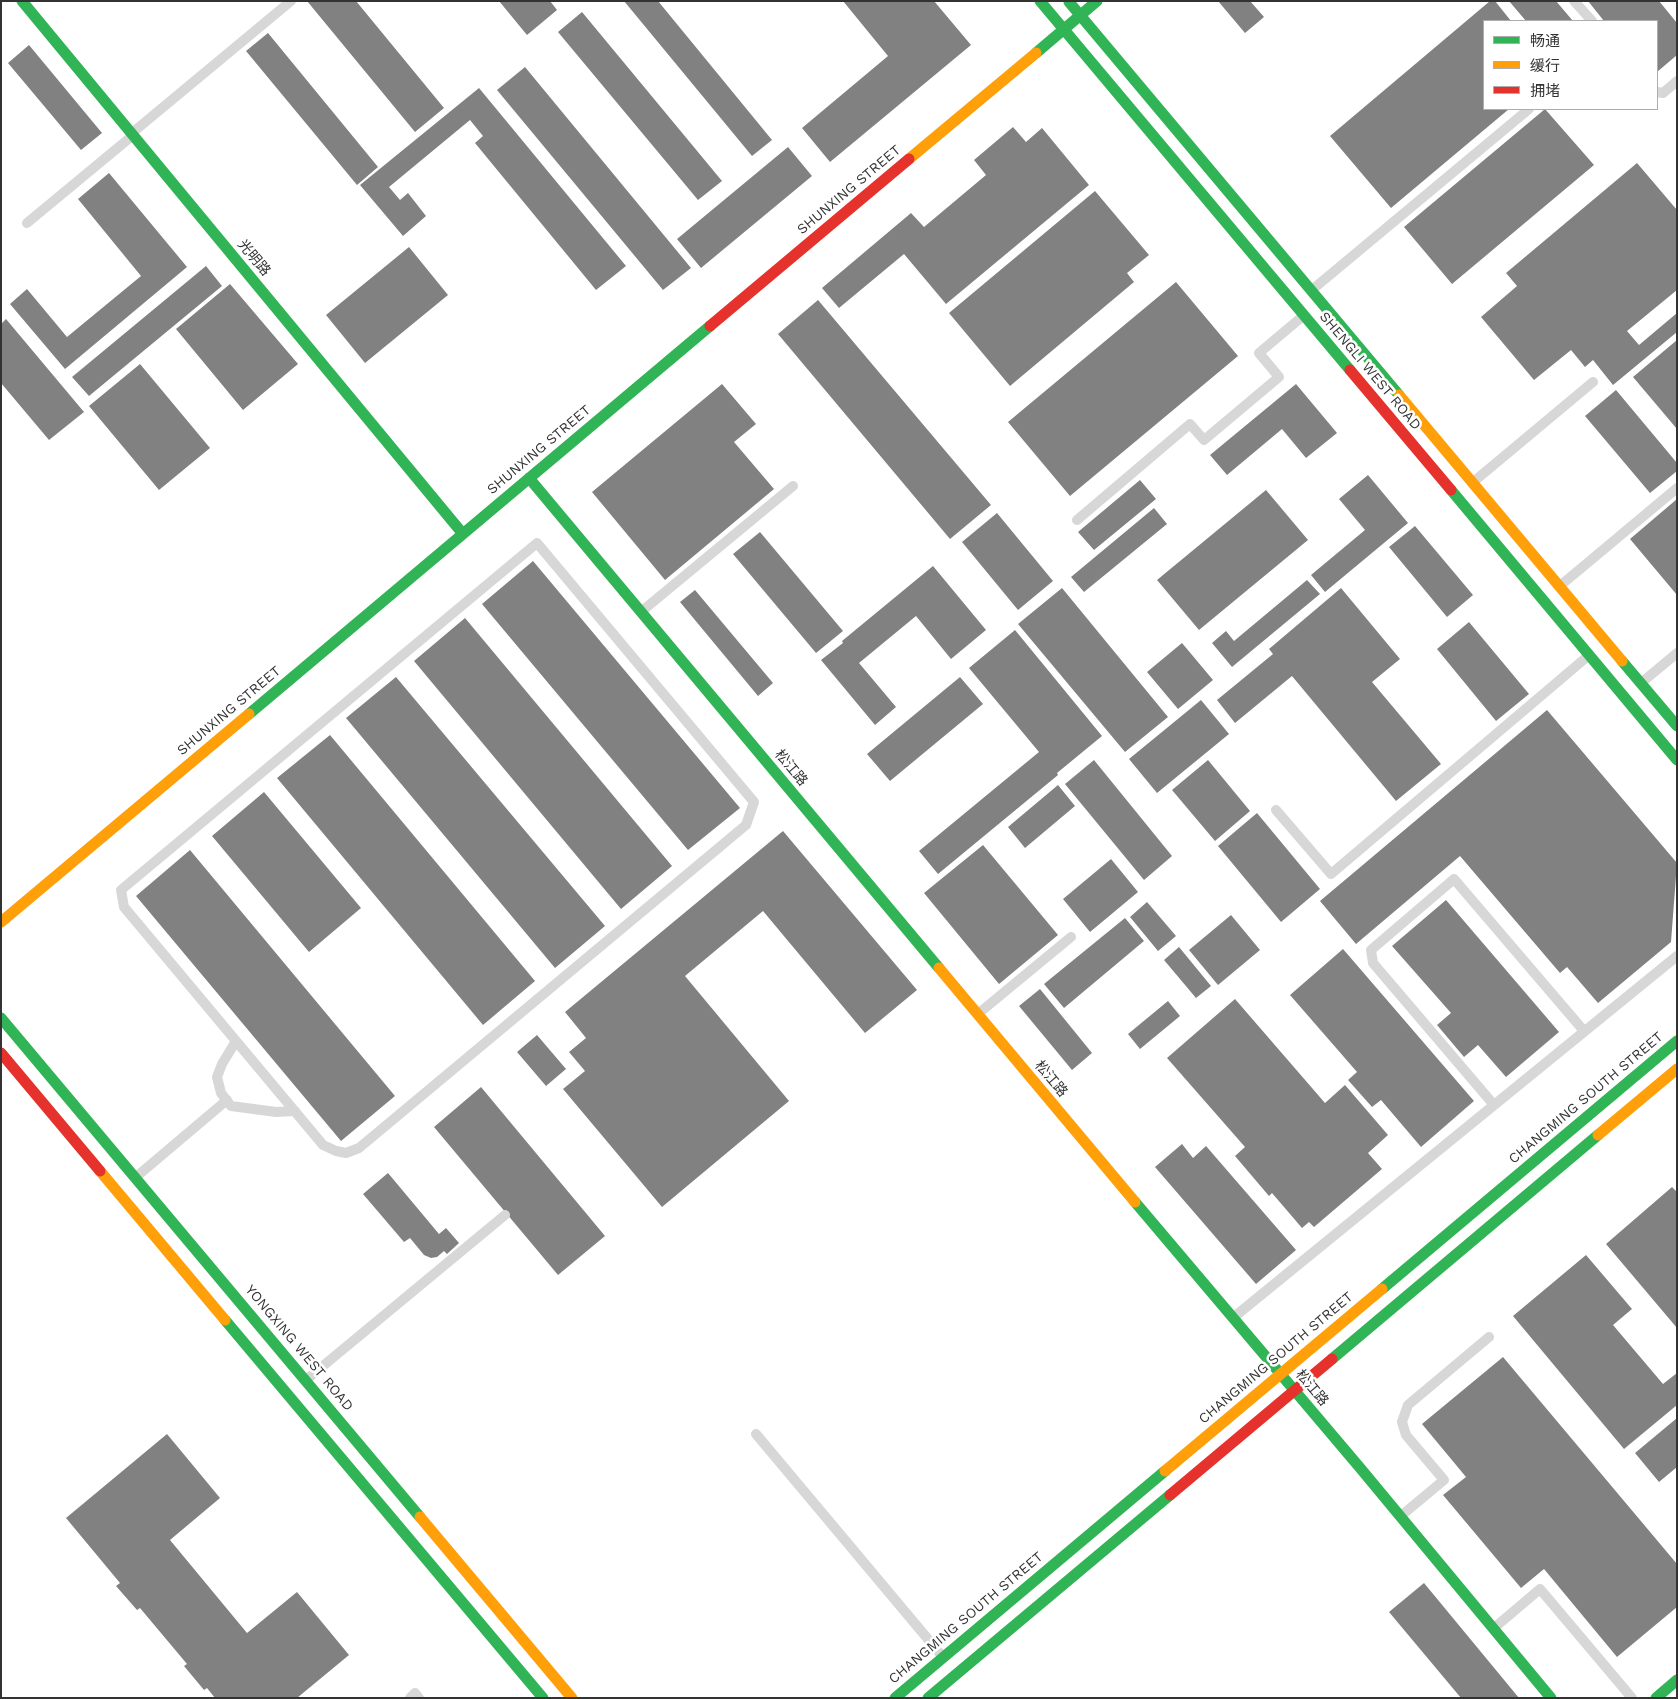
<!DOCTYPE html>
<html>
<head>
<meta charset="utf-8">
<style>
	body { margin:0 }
	#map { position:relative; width:1678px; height:1699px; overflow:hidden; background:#fff; font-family:"Work Sans","Noto Sans SC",sans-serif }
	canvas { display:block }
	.frame { position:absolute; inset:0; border:2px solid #333; pointer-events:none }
	.legend { position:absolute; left:1483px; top:20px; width:175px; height:90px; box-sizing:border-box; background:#fff; border:1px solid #adadad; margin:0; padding:6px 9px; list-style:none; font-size:15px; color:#333 }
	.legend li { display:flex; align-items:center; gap:10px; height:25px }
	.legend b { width:25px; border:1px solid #adadad }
</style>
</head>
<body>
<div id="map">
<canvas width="1678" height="1699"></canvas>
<div class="frame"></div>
<ul class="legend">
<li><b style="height:6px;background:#30b455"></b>畅通</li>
<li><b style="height:6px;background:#ff9f0a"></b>缓行</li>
<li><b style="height:6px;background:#e5322d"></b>拥堵</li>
</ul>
</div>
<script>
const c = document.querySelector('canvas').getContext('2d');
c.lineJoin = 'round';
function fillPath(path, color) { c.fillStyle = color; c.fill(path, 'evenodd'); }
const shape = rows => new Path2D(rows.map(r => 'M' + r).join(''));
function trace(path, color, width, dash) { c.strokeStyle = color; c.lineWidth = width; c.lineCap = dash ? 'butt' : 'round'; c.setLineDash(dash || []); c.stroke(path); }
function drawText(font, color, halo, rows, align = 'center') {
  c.font = font + ' "Work Sans","Noto Sans SC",sans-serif'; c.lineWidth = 5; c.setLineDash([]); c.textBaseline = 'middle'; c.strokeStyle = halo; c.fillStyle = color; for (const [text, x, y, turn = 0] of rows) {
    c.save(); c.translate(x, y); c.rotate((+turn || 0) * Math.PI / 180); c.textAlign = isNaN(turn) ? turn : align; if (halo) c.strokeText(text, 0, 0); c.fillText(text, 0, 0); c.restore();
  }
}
const building = shape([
	[307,1,356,1,444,108,415,132],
	[499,1,550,1,557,10,527,35],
	[624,1,658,1,772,140,752,156],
	[843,1,934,1,971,45,830,162,802,128,888,56],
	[1218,1,1250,1,1264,17,1245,33],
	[1490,1,1495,1,1511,21,1484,21,1484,109,1509,109,1391,208,1330,136],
	[1509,1,1556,1,1573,21,1526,21],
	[1588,1,1659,1,1677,23,1677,55,1657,72,1657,21,1604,21],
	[582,12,722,181,698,200,558,32],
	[268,33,378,167,357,185,246,51],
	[29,45,102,133,81,150,8,63],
	[525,67,691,268,663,290,497,90],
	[479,88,626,266,596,290,475,143,483,136,470,120,389,187,400,200,408,193,426,216,403,236,360,185],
	[1545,109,1594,165,1452,284,1404,227],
	[1013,127,1026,142,1042,128,1089,185,946,304,904,254,839,308,822,288,911,213,924,227,986,175,974,160],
	[788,147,812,176,701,268,677,239],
	[1637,163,1677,210,1677,290,1627,331,1639,345,1677,313,1677,332,1613,385,1593,360,1585,367,1571,350,1534,380,1481,317,1517,286,1506,273],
	[109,173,187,267,65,369,10,304,27,289,67,337,141,276,78,199],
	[1095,191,1149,255,1127,273,1134,282,1010,386,949,313],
	[409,247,448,295,365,363,326,315],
	[206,266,222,286,89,396,72,377],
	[1176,282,1238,356,1070,496,1008,422],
	[230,284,298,364,243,410,176,329],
	[818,300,991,505,950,539,778,334],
	[6,319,84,412,49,440,1,383,1,324],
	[1677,340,1677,429,1633,377],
	[140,364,210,448,159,490,89,406],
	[722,384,756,424,734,442,774,489,665,580,592,492],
	[1296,384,1337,433,1306,458,1282,429,1227,475,1210,455],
	[1616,390,1677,463,1677,471,1650,493,1585,416],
	[1368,475,1408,523,1325,592,1311,575,1365,530,1339,499],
	[1140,480,1156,499,1094,550,1078,532],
	[1266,490,1308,540,1199,630,1157,580],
	[1677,499,1677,595,1630,539],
	[1154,508,1167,524,1084,592,1071,577],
	[997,513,1053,581,1018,610,962,542],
	[1415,526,1473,595,1447,617,1389,547],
	[760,532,843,631,816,653,733,554],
	[533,561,740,808,688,850,482,604],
	[933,566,986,630,951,659,916,616,859,663,896,707,875,725,821,660,843,643,842,641],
	[1307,580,1320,594,1232,667,1212,643,1226,631,1234,641],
	[1062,588,1168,717,1125,752,1018,624],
	[1341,588,1400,659,1372,682,1441,764,1396,801,1292,676,1235,723,1217,700,1273,654,1269,649],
	[695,590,773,683,758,696,680,602],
	[465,618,672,866,621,909,414,661],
	[1469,622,1529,694,1496,721,1437,649],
	[1015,630,1102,736,1057,773,1058,775,938,874,919,851,1039,752,969,668],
	[1182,643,1213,680,1178,709,1147,672],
	[396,677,605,926,555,968,346,718],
	[960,677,983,704,890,781,867,754],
	[1201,700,1229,734,1157,793,1129,759],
	[1547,710,1677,863,1671,942,1598,1003,1567,967,1560,973,1460,856,1356,944,1320,901],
	[330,735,535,981,483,1025,277,778],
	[1094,760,1172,856,1144,880,1065,784],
	[1208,760,1250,811,1215,841,1172,790],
	[1058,785,1075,806,1025,848,1008,827],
	[264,792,361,908,309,952,212,836],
	[1257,813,1320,889,1281,922,1218,846],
	[783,831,917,990,865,1033,763,911,685,976,789,1101,662,1207,563,1089,585,1071,569,1052,586,1038,565,1012],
	[983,845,1058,935,999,984,924,893],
	[190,850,395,1096,341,1141,136,896],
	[1111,859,1138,892,1090,932,1063,899],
	[1446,900,1559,1032,1506,1077,1478,1045,1464,1057,1437,1025,1451,1013,1392,946],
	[1147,902,1176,936,1158,951,1130,917],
	[1231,915,1260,950,1218,985,1189,950],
	[1125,918,1144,941,1064,1008,1044,984],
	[1179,947,1211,986,1196,998,1164,960],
	[1343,949,1474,1101,1421,1147,1381,1100,1372,1107,1348,1080,1357,1072,1290,995],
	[1040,989,1092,1053,1072,1070,1019,1006],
	[1235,999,1325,1103,1345,1085,1388,1135,1368,1153,1382,1169,1314,1227,1309,1222,1302,1228,1272,1193,1269,1196,1235,1156,1245,1147,1167,1058],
	[1168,1001,1180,1016,1140,1049,1128,1034],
	[537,1035,566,1069,546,1086,517,1052],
	[481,1087,605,1236,558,1275,434,1127],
	[1182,1144,1193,1158,1206,1146,1296,1250,1256,1284,1155,1167],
	[388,1173,439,1234,446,1228,459,1243,447,1254,444,1251,437,1257,431,1258,424,1255,410,1238,404,1242,363,1194],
	[1672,1187,1677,1192,1677,1328,1606,1244],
	[1586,1255,1632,1309,1613,1325,1663,1384,1677,1373,1677,1405,1624,1449,1513,1316],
	[1503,1357,1677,1564,1677,1607,1617,1657,1544,1569,1521,1588,1443,1495,1466,1477,1422,1424],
	[1677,1418,1677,1467,1659,1482,1635,1453],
	[167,1434,220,1498,170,1540,247,1633,297,1592,349,1655,297,1698,215,1698,207,1688,204,1690,184,1666,187,1664,140,1608,137,1610,116,1586,120,1583,66,1518],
	[1424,1583,1519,1698,1461,1698,1389,1612]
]);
const lane = shape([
	[1574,1,1592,21],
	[1657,92,1663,93,1677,81],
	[132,133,291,1],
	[27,223,132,136],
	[1313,289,1529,109],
	[1472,483,1593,382],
	[1077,520,1190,424,1204,440,1279,377,1259,353,1303,316],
	[537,543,754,802,746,825,359,1148,346,1153,336,1151,323,1145,124,907,121,890,537,543],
	[1561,585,1677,488],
	[642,611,793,486],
	[1641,683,1677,653],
	[1276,810,1331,874,1588,656],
	[979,1013,1071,937],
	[236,1041,222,1064,217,1077,221,1093,231,1106,276,1112,295,1111],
	[1494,1105,1373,963,1371,950,1454,879,1584,1031],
	[136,1177,227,1100],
	[1234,1317,1677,956],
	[306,1380,505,1215],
	[756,1434,943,1657],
	[1402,1515,1444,1480,1406,1435,1402,1422,1408,1405,1489,1337],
	[1494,1628,1540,1589,1632,1698],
	[410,1698,415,1693,419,1698]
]);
const fast = shape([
	[22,1,463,534],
	[1040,1,1350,370],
	[1069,2,1399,395],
	[1036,53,1097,1],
	[529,478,939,968],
	[1451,490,1677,760],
	[1622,661,1677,726],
	[249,714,710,326],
	[1,1018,420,1517],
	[1135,1202,1361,1469,1551,1698],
	[1382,1289,1677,1041],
	[225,1320,543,1698],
	[1332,1359,1598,1135],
	[895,1698,1165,1471],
	[928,1698,1170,1495],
	[1656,1698,1677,1680]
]);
const slow = shape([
	[909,159,1036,53],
	[1399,395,1622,661],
	[1,922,249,714],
	[939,968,1135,1202],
	[1598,1135,1677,1069],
	[100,1171,225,1320],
	[1165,1471,1382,1289],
	[420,1517,572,1698]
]);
const jam = shape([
	[710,326,909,159],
	[1350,370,1451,490],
	[1,1053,100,1171],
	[1170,1495,1332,1359]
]);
const streetNames = [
	["SHUNXING STREET",849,190,-40],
	["光明路",254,258,50],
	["SHENGLI WEST ROAD",1370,371,50],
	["SHUNXING STREET",539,450,-40],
	["SHUNXING STREET",229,711,-40],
	["松江路",791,768,50],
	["松江路",1051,1079,50],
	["CHANGMING SOUTH STREET",1586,1098,-40],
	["YONGXING WEST ROAD",299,1348,50],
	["CHANGMING SOUTH STREET",1276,1358,-40],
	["松江路",1312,1388,50],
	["CHANGMING SOUTH STREET",966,1618,-40]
];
fillPath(building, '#818181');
trace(lane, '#d7d7d7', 10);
trace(fast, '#30b455', 11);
trace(slow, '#ff9f0a', 11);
trace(jam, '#e5322d', 11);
drawText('14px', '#333', '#fff', streetNames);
</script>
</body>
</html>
